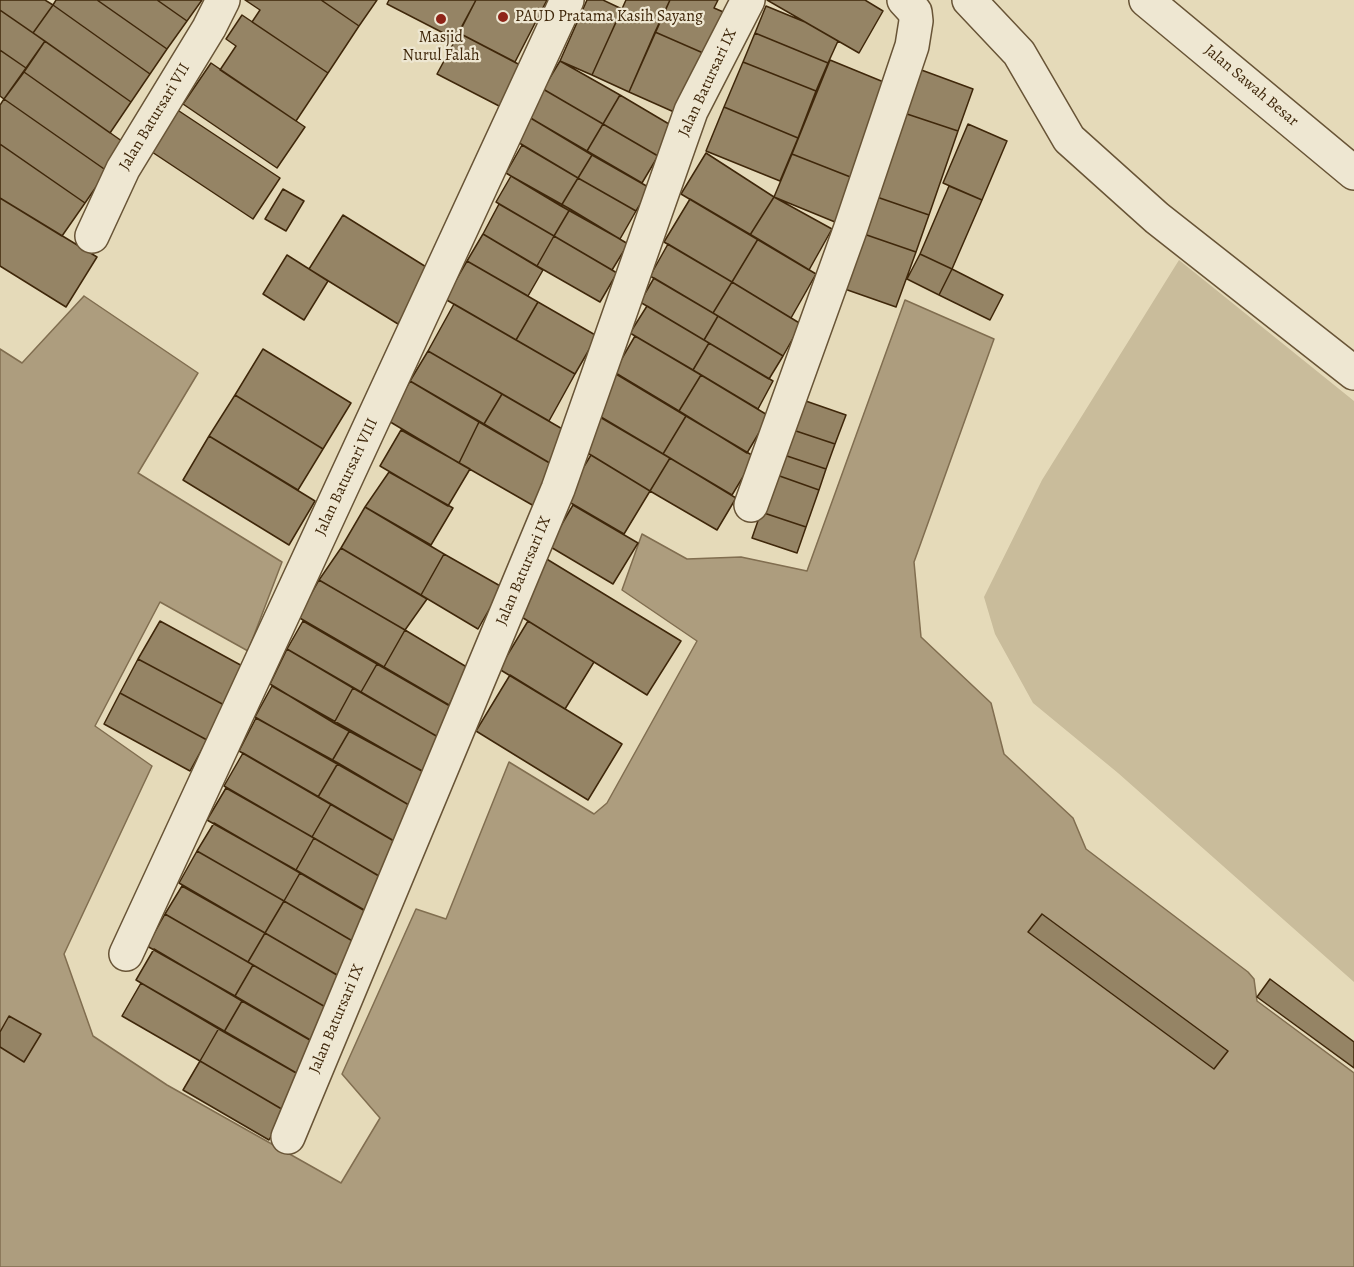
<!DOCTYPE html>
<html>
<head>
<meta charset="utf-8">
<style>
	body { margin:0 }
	canvas { display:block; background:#e5dab9 }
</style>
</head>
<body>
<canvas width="1354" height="1267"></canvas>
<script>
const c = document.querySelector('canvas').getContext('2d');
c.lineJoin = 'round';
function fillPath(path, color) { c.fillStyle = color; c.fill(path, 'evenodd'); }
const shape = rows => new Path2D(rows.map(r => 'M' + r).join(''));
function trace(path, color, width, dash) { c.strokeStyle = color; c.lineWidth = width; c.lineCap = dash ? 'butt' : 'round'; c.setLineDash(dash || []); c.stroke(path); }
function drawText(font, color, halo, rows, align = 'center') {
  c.font = font + ' Alegreya,serif'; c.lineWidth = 4.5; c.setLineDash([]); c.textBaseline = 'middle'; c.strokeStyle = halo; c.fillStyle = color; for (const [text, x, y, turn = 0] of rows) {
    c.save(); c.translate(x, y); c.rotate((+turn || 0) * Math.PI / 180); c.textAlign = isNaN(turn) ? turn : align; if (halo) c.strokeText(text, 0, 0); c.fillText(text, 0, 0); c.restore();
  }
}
const green = shape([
	[1179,260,1354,401,1354,982,1118,773,1033,703,995,634,984,597,1042,480]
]);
const water = shape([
	[84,296,198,373,138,473,282,562,248,651,160,602,95,726,152,766,64,954,93,1036,167,1085,341,1183,380,1118,342,1074,416,909,446,919,509,762,594,814,607,803,697,641,622,590,642,534,687,559,741,557,807,571,905,300,994,339,914,562,921,637,991,703,1004,754,1073,818,1086,849,1248,972,1254,979,1257,1001,1354,1073,1354,1267,0,1267,0,349,22,363,84,296]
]);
const building = shape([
	[0,0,45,0,53,5,33,33,0,10,0,0],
	[56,0,97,0,167,49,150,74,53,5,56,0],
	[97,0,157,0,187,21,167,49,97,0],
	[157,0,202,0,187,21,157,0],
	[245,0,321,0,359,26,328,73,252,22,260,10,245,0],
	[321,0,377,0,359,26,321,0],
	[389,0,476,0,455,39,387,4,389,0],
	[476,0,547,0,515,62,459,33,476,0],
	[587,0,603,0,622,9,592,75,560,61,587,0],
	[626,0,670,0,629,92,592,75,626,0],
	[670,0,718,0,714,8,728,14,710,56,655,32,670,0],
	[767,0,865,0,883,11,859,53,767,0],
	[53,5,150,74,131,102,33,33,53,5],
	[766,6,805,22,838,41,828,63,755,33,766,6],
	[0,10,45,41,26,68,0,50,0,10],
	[242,15,328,73,296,121,220,70,236,46,226,39,242,15],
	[655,32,710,56,683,116,629,92,655,32],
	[459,33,522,66,501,107,437,74,459,33],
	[755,33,828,63,816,91,743,62,755,33],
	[45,41,131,102,110,133,24,72,45,41],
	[0,50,26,68,4,99,0,96,0,50],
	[830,60,891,85,853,178,792,154,830,60],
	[560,61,620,95,603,124,543,89,560,61],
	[743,62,816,91,798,138,724,107,743,62],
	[211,63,305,127,277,168,183,104,211,63],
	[916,68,973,89,958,131,901,112,916,68],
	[24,72,126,144,107,171,4,99,24,72],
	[543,89,603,124,587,151,527,116,543,89],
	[620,95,674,127,658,156,603,124,620,95],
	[4,99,107,171,85,203,0,144,0,105,4,99],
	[724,107,798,138,780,181,706,151,724,107],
	[176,109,280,178,253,219,149,150,176,109],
	[901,112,958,131,929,215,871,195,901,112],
	[529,117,592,155,578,178,516,141,529,117],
	[603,124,658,156,642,183,587,151,603,124],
	[968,124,1007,141,982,200,943,183,968,124],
	[0,144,85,203,62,236,0,198,0,144],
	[522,145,578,178,561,206,506,173,522,145],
	[706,153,774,197,750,235,681,194,706,153],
	[792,154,853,178,835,222,774,197,792,154],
	[592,155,650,188,636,211,578,178,592,155],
	[511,176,570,209,554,236,496,202,511,176],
	[578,178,636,211,620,239,561,206,578,178],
	[949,186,982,200,952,269,920,254,949,186],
	[283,189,304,201,286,231,265,219,283,189],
	[871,195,929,215,916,252,858,232,871,195],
	[774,197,832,229,809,270,750,235,774,197],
	[0,198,97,257,66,307,0,266,0,198],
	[690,199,758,239,732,282,664,242,690,199],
	[499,204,554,236,537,266,483,234,499,204],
	[570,209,628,244,612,270,554,236,570,209],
	[343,215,431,270,398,324,309,269,343,215],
	[858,232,916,252,896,307,839,287,858,232],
	[483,234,543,270,528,296,467,261,483,234],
	[554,236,617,273,600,302,537,266,554,236],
	[758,239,816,274,791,318,732,282,758,239],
	[668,244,732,282,713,313,650,276,668,244],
	[920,254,952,269,939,295,907,279,920,254],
	[287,255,328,281,304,320,263,294,287,255],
	[467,261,538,302,516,340,445,299,467,261],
	[952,269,1003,295,990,320,939,295,952,269],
	[654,278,718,316,704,340,640,302,654,278],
	[732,282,801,324,783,356,713,313,732,282],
	[538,302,597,336,575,374,516,340,538,302],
	[454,304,575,374,549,421,428,351,454,304],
	[647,306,709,343,693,370,630,333,647,306],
	[718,316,783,356,769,379,704,340,718,316],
	[635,336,701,375,679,411,614,372,635,336],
	[709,343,773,381,758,409,693,370,709,343],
	[263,349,351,403,323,449,235,395,263,349],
	[428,351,502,394,484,424,410,381,428,351],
	[616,374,686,416,663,454,593,413,616,374],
	[701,375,769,416,747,453,679,411,701,375],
	[410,381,479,422,459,463,387,420,410,381],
	[502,394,571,434,553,465,484,424,502,394],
	[235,395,323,449,298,490,209,436,235,395],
	[800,399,846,415,835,444,790,429,800,399],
	[686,416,755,457,732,495,663,454,686,416],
	[601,417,670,458,650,491,581,449,601,417],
	[479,422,553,465,534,506,459,463,479,422],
	[790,429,835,444,826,469,781,454,790,429],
	[401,430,470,469,448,506,380,466,401,430],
	[209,436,315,501,289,545,183,480,209,436],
	[781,454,826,469,819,490,774,474,781,454],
	[591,455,650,491,624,534,564,499,591,455],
	[670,458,736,498,717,530,650,491,670,458],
	[389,472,453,508,431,545,365,507,389,472],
	[774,474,819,490,806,527,761,512,774,474],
	[573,505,638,543,613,584,549,546,573,505],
	[365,507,444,554,421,595,341,548,365,507],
	[761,512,806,527,797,553,752,538,761,512],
	[341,548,427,599,405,630,319,580,341,548],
	[444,554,502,587,478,629,421,595,444,554],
	[545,558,681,641,647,695,512,611,545,558],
	[319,580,405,630,384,667,298,617,319,580],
	[160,621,246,668,226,706,138,659,160,621],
	[303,621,377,664,361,692,287,649,303,621],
	[528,621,594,662,565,709,499,669,528,621],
	[405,630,470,669,449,705,384,667,405,630],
	[287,649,353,688,334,723,270,684,287,649],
	[138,659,226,706,207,740,120,693,138,659],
	[377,664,455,709,438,737,361,692,377,664],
	[510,675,622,744,588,800,476,731,510,675],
	[272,686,350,730,332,761,255,717,272,686],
	[353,688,438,737,428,774,334,723,353,688],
	[120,693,207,740,190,771,104,724,120,693],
	[256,718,338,763,318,797,239,751,256,718],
	[350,730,434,778,416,809,332,761,350,730],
	[243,753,331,804,312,837,224,786,243,753],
	[338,763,419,811,399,844,318,797,338,763],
	[226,788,314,838,296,870,207,820,226,788],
	[331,804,406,848,386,880,312,837,331,804],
	[214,823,300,873,284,901,197,851,214,823],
	[314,838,389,882,371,914,296,870,314,838],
	[197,851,284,901,265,933,179,883,197,851],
	[300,873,377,918,361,946,284,901,300,873],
	[182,886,265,933,248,962,165,914,182,886],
	[284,901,361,946,342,978,265,933,284,901],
	[165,914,253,965,235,996,147,946,165,914],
	[1042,914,1228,1051,1214,1069,1028,932,1042,914],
	[265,933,351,983,334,1012,248,962,265,933],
	[154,949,242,1001,224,1032,136,980,154,949],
	[253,965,334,1012,319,1045,235,996,253,965],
	[1270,979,1354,1042,1354,1068,1257,997,1270,979],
	[141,983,219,1028,200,1061,122,1016,141,983],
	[242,1001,322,1047,305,1078,224,1032,242,1001],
	[9,1016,41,1034,24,1062,0,1047,0,1032,9,1016],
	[219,1028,305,1078,285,1111,200,1061,219,1028],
	[200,1061,285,1111,269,1140,183,1090,200,1061]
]);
const minor = shape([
	[969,0,1019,53,1069,139,1157,218,1354,373],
	[1146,0,1354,173],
	[92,236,123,169,209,28,223,0],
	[751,505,850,230,912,46,916,21,915,12,904,0],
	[126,954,567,0],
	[288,1137,558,489,691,111,748,0]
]);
const markers = [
	[503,17,6,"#8f2418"],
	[441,19,6,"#8f2418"]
];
const poiNames = [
	["PAUD Pratama Kasih Sayang",515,17],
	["Masjid",441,38,"center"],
	["Nurul Falah",441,56,"center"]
];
const streetNames = [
	["Jalan Batursari IX",708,83,-65],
	["Jalan Sawah Besar",1251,86,40],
	["Jalan Batursari VII",155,117,-59],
	["Jalan Batursari VIII",347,477,-65],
	["Jalan Batursari IX",524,571,-67],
	["Jalan Batursari IX",337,1019,-67]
];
fillPath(green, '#c9bc9b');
fillPath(water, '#ad9d7e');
trace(water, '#816e50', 1.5);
fillPath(building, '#958465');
trace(building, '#3f270a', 1.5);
trace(minor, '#685436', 36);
trace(minor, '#eee7d2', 33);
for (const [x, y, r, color] of markers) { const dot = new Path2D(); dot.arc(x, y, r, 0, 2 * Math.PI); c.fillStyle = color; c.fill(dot); trace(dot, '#eee7d2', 2); }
drawText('16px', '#3f270a', '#eee7d2', poiNames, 'left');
drawText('16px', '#3f270a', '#eee7d2', streetNames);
</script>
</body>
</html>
